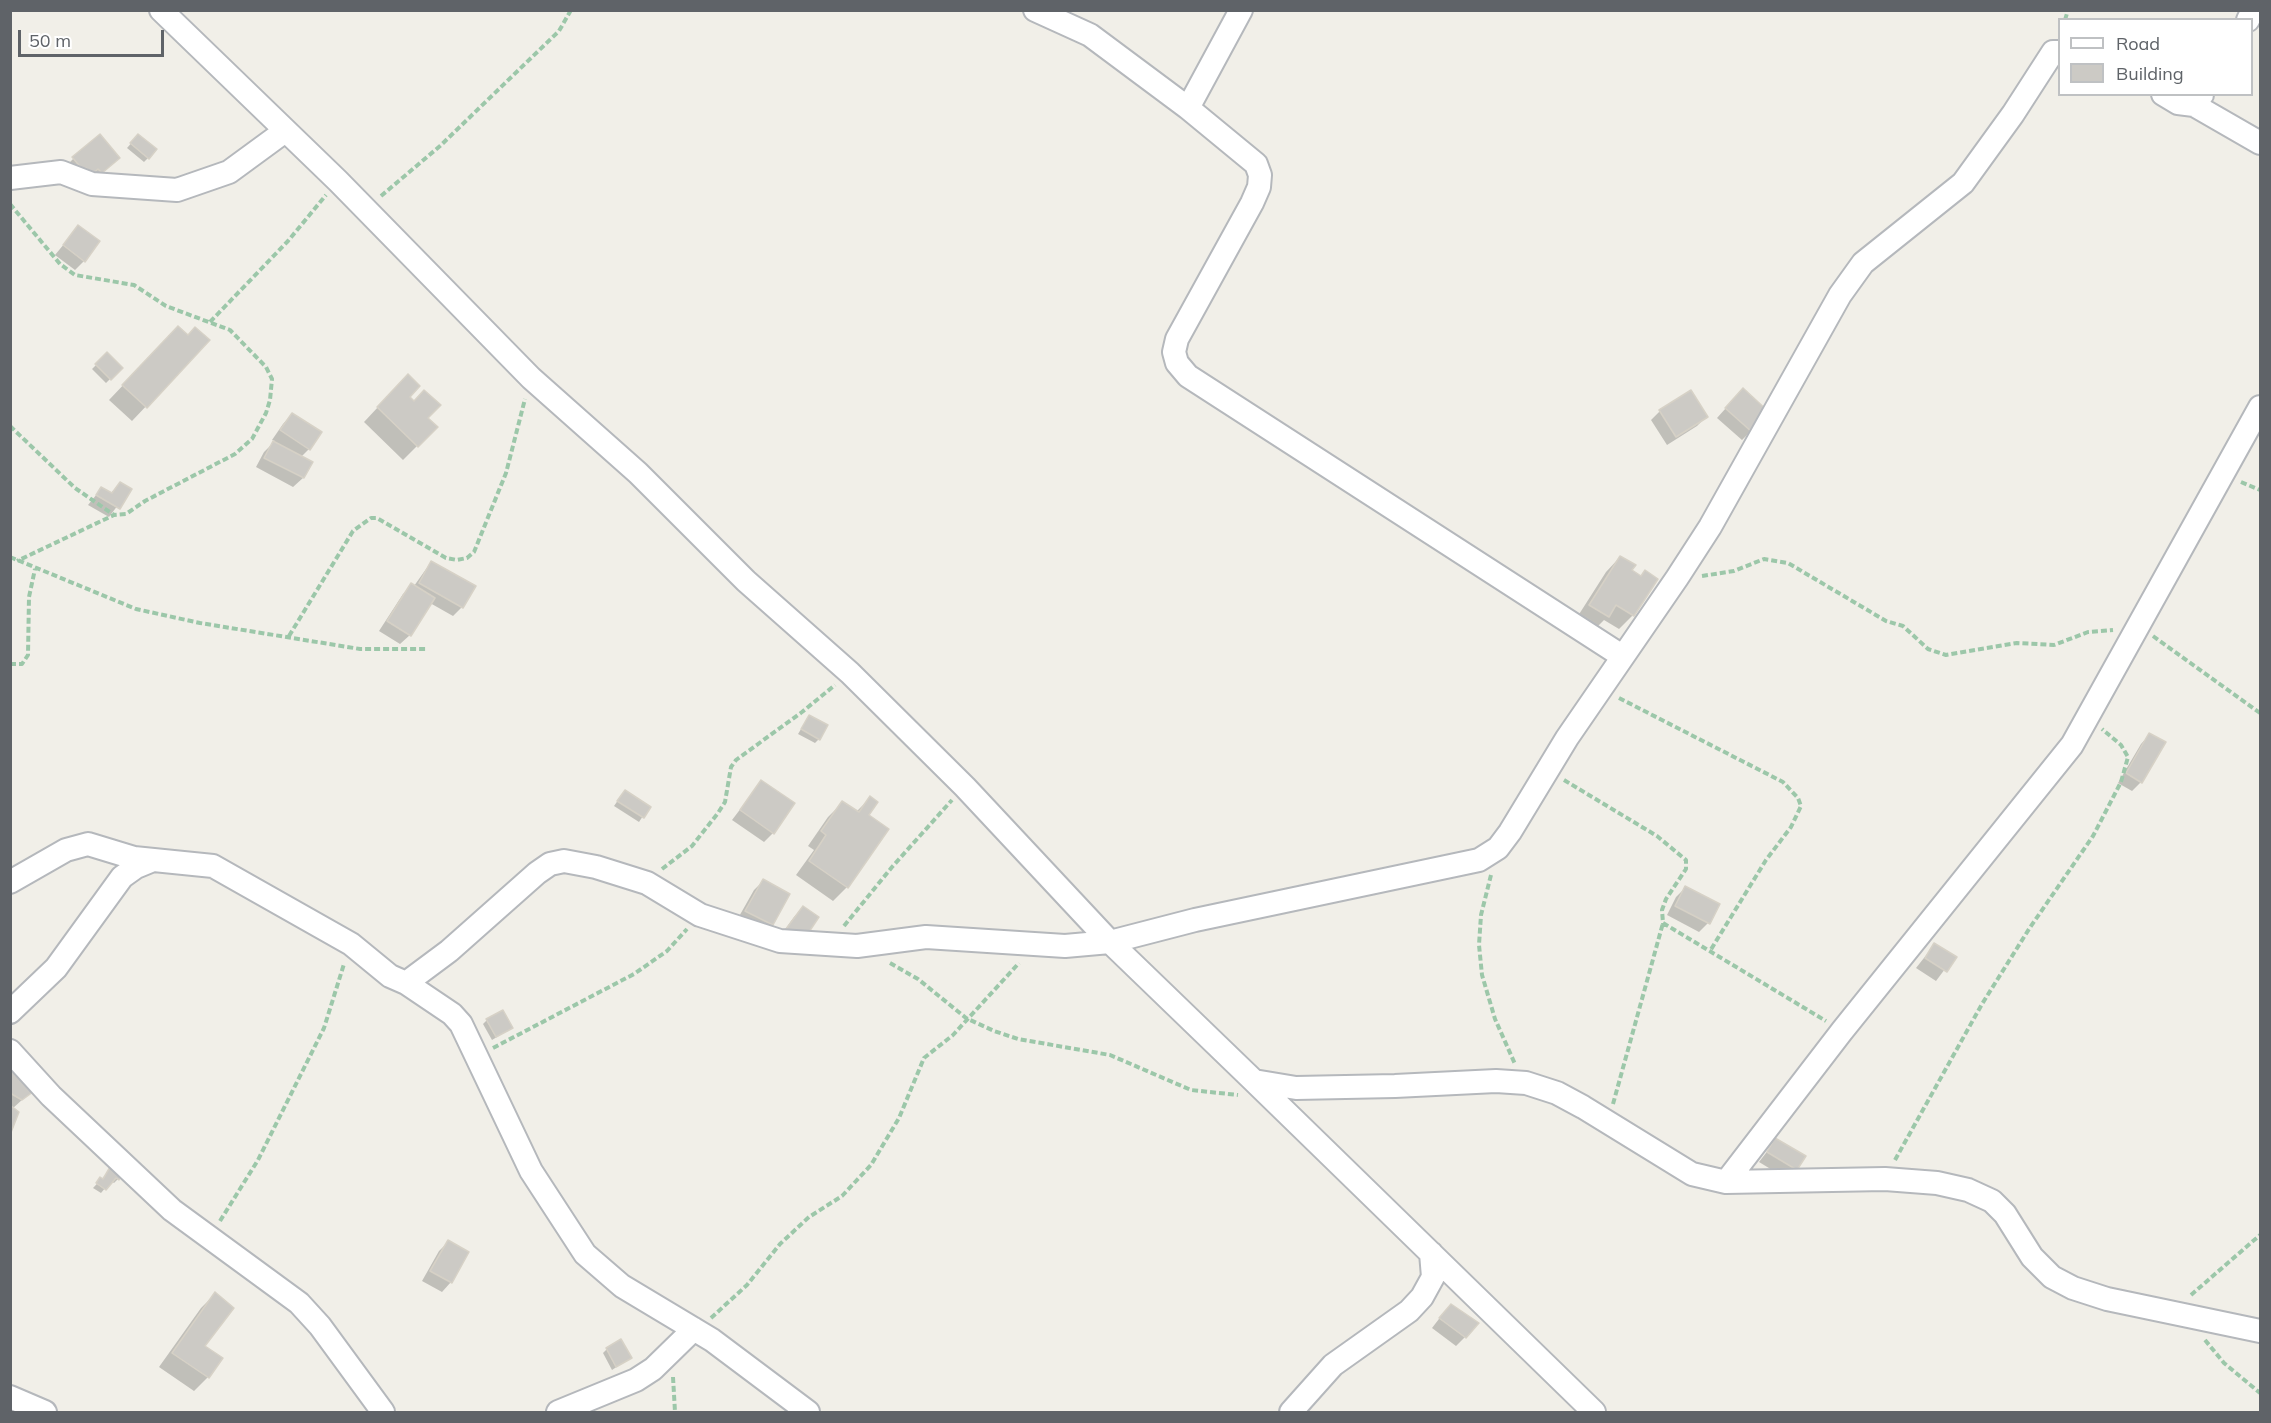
<!DOCTYPE html>
<html>
<head>
<meta charset="utf-8">
<style>
	body { margin:0 }
	#map { position:relative; width:2271px; height:1423px; overflow:hidden; background:#f1efe8; font-family:Mulish,sans-serif }
	canvas { display:block }
	.frame { position:absolute; inset:0; border:12px solid #5f6368; pointer-events:none }
	.legend { position:absolute; left:2058px; top:18px; width:195px; height:78px; box-sizing:border-box; background:#fff; border:2px solid #bfc1c3; margin:0; padding:8px 10px; list-style:none; font-size:18px; color:#5f6368 }
	.legend li { display:flex; align-items:center; gap:12px; height:30px }
	.legend b { width:30px; border:2px solid #bfc1c3 }
	.scale { position:absolute; left:18px; top:30px; width:146px; height:27px; box-sizing:border-box; border:3px solid #5f6368; border-top:0; padding-left:8px; font-size:18px; line-height:21px; white-space:nowrap; color:#5f6368; -webkit-text-stroke:4px #fff; paint-order:stroke }
</style>
</head>
<body>
<div id="map">
<canvas width="2271" height="1423"></canvas>
<div class="frame"></div>
<ul class="legend">
<li><b style="height:8px;background:#fff"></b>Road</li>
<li><b style="height:16px;background:#cccac5"></b>Building</li>
</ul>
<div class="scale">50 m</div>
</div>
<script>
const c = document.querySelector('canvas').getContext('2d');
c.lineJoin = 'round';
function fillPath(path, color) { c.fillStyle = color; c.fill(path, 'evenodd'); }
const shape = rows => new Path2D(rows.map(r => 'M' + r).join(''));
function trace(path, color, width, dash) { c.strokeStyle = color; c.lineWidth = width; c.lineCap = dash ? 'butt' : 'round'; c.setLineDash(dash || []); c.stroke(path); }
const shadow = shape([
	[134,140,148,158,144,162,127,148],
	[73,159,109,167,92,181,64,168],
	[78,227,84,261,75,270,55,255],
	[187,337,208,341,132,421,109,400,164,342],
	[107,354,121,368,106,383,92,369],
	[394,390,408,398,436,427,403,460,364,422],
	[1734,399,1751,431,1742,440,1717,418],
	[1660,411,1706,417,1697,426,1667,445,1651,420],
	[292,414,309,449,301,457,311,463,303,478,293,487,256,467,264,452,275,441,272,440,283,424],
	[120,483,130,489,109,517,88,505,101,489,110,494],
	[1620,557,1630,570,1633,615,1619,629,1604,620,1594,630,1576,619,1606,572],
	[431,562,462,607,453,616,430,603,410,635,400,644,379,631,403,594,412,585,414,586],
	[809,716,819,739,815,743,798,734],
	[2150,734,2141,782,2132,791,2118,783,2141,744],
	[761,782,773,833,764,842,732,820],
	[621,796,649,807,639,822,614,806],
	[870,798,847,887,833,901,796,875,814,850,808,846,828,817,842,803,856,812],
	[763,881,788,894,771,925,762,934,737,920,754,890],
	[1685,888,1708,923,1699,932,1667,915,1676,897],
	[803,907,817,917,778,939,794,917],
	[1935,944,1954,957,1936,981,1916,968],
	[487,1020,512,1028,492,1040,483,1024],
	[10,1071,34,1089,12,1109,10,1132],
	[1776,1140,1804,1157,1787,1179,1759,1162],
	[111,1169,118,1179,114,1183,111,1181,101,1193,93,1188],
	[448,1242,467,1253,451,1282,442,1292,422,1281,439,1251],
	[215,1294,203,1346,208,1377,194,1391,159,1367,201,1308],
	[1442,1315,1465,1337,1456,1346,1432,1328],
	[607,1349,630,1358,612,1370,603,1353]
]);
const building = shape([
	[100,134,120,158,102,173,98,169,92,174,86,168,83,170,72,157,100,134],
	[138,134,157,149,149,159,130,143,138,134],
	[78,225,100,241,85,262,63,245,78,225],
	[178,326,188,335,195,327,210,340,147,408,122,385,178,326],
	[107,352,123,368,111,380,95,364,107,352],
	[408,374,420,386,410,397,414,401,424,390,441,405,428,418,438,427,418,447,377,407,408,374],
	[1743,388,1770,413,1752,432,1725,408,1743,388],
	[1691,390,1708,417,1676,437,1659,410,1691,390],
	[292,413,322,432,310,450,280,430,292,413],
	[273,441,313,462,304,478,264,458,273,441],
	[120,482,132,489,120,509,96,495,101,487,112,493,120,482],
	[1620,556,1636,565,1632,570,1641,576,1645,570,1658,579,1634,616,1616,605,1609,617,1589,605,1620,556],
	[431,561,476,586,463,608,419,583,431,561],
	[411,583,435,598,411,636,387,621,411,583],
	[809,715,828,725,820,740,801,729,809,715],
	[2149,733,2166,742,2142,783,2126,773,2149,733],
	[761,780,795,803,774,834,740,810,761,780],
	[625,790,651,807,644,818,617,801,625,790],
	[870,796,878,802,869,815,889,829,848,888,809,861,826,835,821,831,842,801,859,812,870,796],
	[763,879,790,894,773,925,745,911,763,879],
	[1685,886,1720,904,1710,924,1675,906,1685,886],
	[803,906,819,917,803,941,786,929,803,906],
	[1934,943,1957,957,1947,972,1925,958,1934,943],
	[503,1010,513,1028,496,1037,486,1019,503,1010],
	[10,1069,37,1089,22,1100,10,1093,10,1069],
	[10,1105,19,1112,10,1135,10,1105],
	[1775,1138,1806,1156,1797,1170,1767,1152,1775,1138],
	[110,1167,122,1174,119,1180,116,1178,106,1190,96,1183,100,1177,103,1179,110,1167],
	[448,1240,469,1252,452,1283,430,1271,448,1240],
	[215,1292,234,1308,205,1346,223,1358,209,1378,172,1353,215,1292],
	[1451,1304,1479,1323,1466,1338,1439,1318,1451,1304],
	[621,1339,632,1358,616,1367,606,1348,621,1339]
]);
const path = shape([
	[2065,20,2068,10],
	[381,196,440,146,559,31,571,10],
	[10,204,60,264,75,275,134,285,166,306,230,330,266,367,272,379,270,400,266,413,252,439,235,454,145,501,126,514,114,515,17,561],
	[210,322,288,241,326,195],
	[10,426,75,488,114,515],
	[2241,482,2260,490],
	[10,557,136,609,200,623,360,649,426,649],
	[1702,576,1734,571,1764,559,1788,563,1886,621,1903,626,1928,649,1946,655,2017,643,2054,645,2088,632,2113,630],
	[289,636,353,531,371,518,377,518,446,558,457,560,467,558,474,552,506,473,525,399],
	[2153,636,2260,713],
	[10,664,22,664,28,655,29,597,35,569],
	[1619,698,1783,782,1798,798,1801,806,1791,827,1766,860,1710,951],
	[1564,780,1657,836,1686,860,1686,869,1666,899,1662,910,1663,923,1826,1021],
	[662,869,692,846,718,813,725,802,731,767,736,760,802,712,835,685],
	[1491,875,1481,915,1479,945,1482,975,1495,1019,1515,1064],
	[844,926,892,867,952,800],
	[890,963,918,979,966,1018,994,1031,1018,1039,1110,1055,1191,1090,1238,1095],
	[493,1048,634,974,667,951,687,929],
	[1613,1104,1663,923],
	[1895,1160,1982,1004,2029,929,2093,836,2121,782,2128,757,2121,745,2102,729],
	[220,1221,258,1160,324,1028,344,964],
	[2191,1295,2260,1235],
	[711,1318,747,1285,780,1244,809,1217,842,1196,871,1165,899,1118,924,1058,953,1035,1019,963],
	[2205,1340,2224,1363,2260,1393],
	[673,1377,675,1412]
]);
const minor = shape([
	[161,10,338,181,531,378,638,473,746,581,850,673,965,787,1110,942,1254,1081,1296,1088,1395,1086,1496,1081,1526,1083,1557,1093,1583,1107,1692,1174,1726,1182,1885,1179,1937,1183,1968,1190,1992,1201,2005,1214,2032,1257,2052,1277,2073,1288,2107,1299,2260,1331],
	[1035,10,1090,35,1188,108,1256,164,1260,175,1259,187,1252,203,1177,339,1174,352,1177,363,1188,376,1622,656],
	[2248,20,2253,10],
	[2163,94,2178,103,2194,105,2202,95],
	[2194,105,2260,143],
	[1188,108,1241,10],
	[10,178,61,172,92,184,177,190,229,172,285,131],
	[10,882,66,850,88,844,134,858,213,866,351,944,390,976,406,983,449,951,537,873,550,864,564,861,596,867,647,883,700,915,780,941,857,946,926,937,1065,946,1110,942,1195,920,1479,860,1498,848,1510,832,1567,738,1677,578,1710,527,1840,295,1863,263,1963,183,2013,114,2053,52,2060,52],
	[406,983,452,1014,461,1024,531,1171,585,1254,622,1286,712,1340,808,1412],
	[10,1012,56,968,122,877,136,867,153,860],
	[10,1051,51,1096,172,1210,299,1303,320,1326,383,1412],
	[1254,1081,1594,1412],
	[1726,1182,1842,1031,2072,745,2260,407],
	[10,1397,45,1412],
	[558,1412,636,1380,653,1369,694,1329],
	[1291,1412,1333,1365,1409,1311,1422,1297,1433,1277,1431,1253]
]);
fillPath(shadow, '#0003');
fillPath(building, '#cccac5');
trace(building, '#d6d1c6', 1.5);
trace(minor, '#b5b8bc', 26);
trace(path, '#9cc7a9', 4, [6, 3]);
trace(minor, '#fff', 22);
</script>
</body>
</html>
